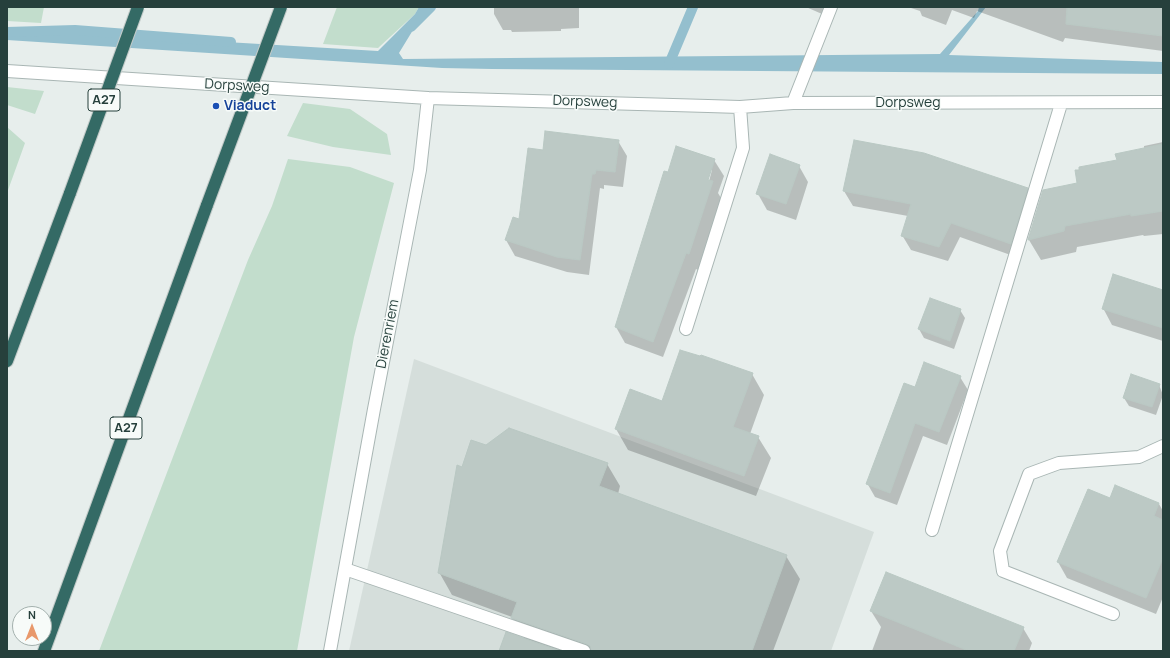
<!DOCTYPE html>
<html>
<head>
<meta charset="utf-8">
<style>
	body { margin:0 }
	#map { position:relative; width:1170px; height:658px; overflow:hidden; background:#e7eeec; font-family:Manrope,sans-serif }
	canvas { display:block }
	.frame { position:absolute; inset:0; border:8px solid #26403c; pointer-events:none }
	.north { position:absolute; left:12px; top:606px; width:40px; height:40px; box-sizing:border-box; background:#f7fbf9; border:1px solid #a3b0ad; border-radius:50%; rotate:0deg; font-size:11px; font-weight:700; line-height:16px; text-align:center; color:#26403c }
	.north::after { content:''; display:block; margin:auto; width:14px; height:18px; background:#e8986b; clip-path:polygon(50% 0,100% 100%,50% 72%,0 100%) }
</style>
</head>
<body>
<div id="map">
<canvas width="1170" height="658"></canvas>
<div class="frame"></div>
<div class="north">N</div>
</div>
<script>
const c = document.querySelector('canvas').getContext('2d');
c.lineJoin = 'round';
function fillPath(path, color) { c.fillStyle = color; c.fill(path, 'evenodd'); }
const shape = rows => new Path2D(rows.map(r => 'M' + r).join(''));
function trace(path, color, width, dash) { c.strokeStyle = color; c.lineWidth = width; c.lineCap = dash ? 'butt' : 'round'; c.setLineDash(dash || []); c.stroke(path); }
function drawText(font, color, halo, rows, align = 'center') {
  c.font = font + ' Manrope,sans-serif'; c.lineWidth = 3; c.setLineDash([]); c.textBaseline = 'middle'; c.strokeStyle = halo; c.fillStyle = color; for (const [text, x, y, turn = 0] of rows) {
    c.save(); c.translate(x, y); c.rotate((+turn || 0) * Math.PI / 180); c.textAlign = isNaN(turn) ? turn : align; if (halo) c.strokeText(text, 0, 0); c.fillText(text, 0, 0); c.restore();
  }
}
const built = shape([
	[414,359,874,532,831,651,349,651]
]);
const green = shape([
	[7,7,44,7,41,23,7,21],
	[337,7,419,7,415,14,378,48,323,44],
	[7,87,44,91,35,114,7,105],
	[303,103,350,109,387,134,391,155,333,147,287,136],
	[7,127,25,143,7,193],
	[288,159,350,167,394,183,354,337,297,651,99,651,248,260,272,206]
]);
const water = shape([
	[419,7,427,7,399,53,403,59,940,54,978,11,979,7,986,7,949,55,1163,62,1163,74,492,69,442,68,7,40,7,29,378,51,415,14]
]);
const shadow = shape([
	[494,7,579,7,579,28,561,29,561,31,512,32,511,30,503,30,494,14],
	[806,7,825,7,822,14],
	[908,7,1163,7,1163,51,1065,38,1063,42,977,11,974,18,952,10,946,25,922,16,920,11],
	[618,141,627,156,623,187,604,185,604,189,600,188,589,275,567,272,515,256,506,240,520,220,544,151],
	[1163,142,1163,234,1144,236,1143,235,1077,247,1076,252,1041,260,1029,240,1078,184,1118,161,1144,149,1144,146],
	[714,160,724,176,718,193,721,198,698,270,696,269,663,357,625,343,616,327,668,174],
	[710,170,712,170,708,185,706,184],
	[799,166,808,182,796,220,767,210,758,194],
	[1027,188,1036,203,1019,258,960,237,948,261,911,250,902,235,908,216,853,206,844,191],
	[1163,291,1163,341,1112,325,1103,308],
	[960,310,965,318,954,349,924,338,919,329],
	[752,374,764,395,750,434,758,437,771,458,756,496,628,450,616,429,663,402],
	[960,377,968,390,947,445,923,436,897,505,875,497,867,483,915,388],
	[1159,385,1163,395,1156,415,1129,406,1124,398],
	[486,446,607,464,620,486,618,494,786,556,800,579,773,651,500,651,525,640,512,617,452,595,439,572,462,468],
	[1111,499,1159,504,1163,511,1163,597,1156,614,1067,578,1058,562],
	[871,611,1023,628,1032,643,1029,651,872,651,881,627]
]);
const stream = shape([
	[411,27,431,7],
	[7,32,75,30,231,42],
	[669,64,693,7]
]);
const building = shape([
	[1067,7,1163,7,1163,36,1066,24,1067,7],
	[545,131,619,140,615,172,596,170,595,174,592,174,580,260,557,257,505,240,513,217,519,219,528,148,543,150,545,131],
	[854,140,924,153,1028,188,1011,244,951,223,939,247,901,236,911,204,843,191,854,140],
	[1163,144,1163,211,1131,216,1131,214,1065,226,1064,231,1028,240,1043,190,1077,183,1075,170,1079,170,1079,167,1117,160,1115,154,1163,144],
	[676,146,715,159,708,180,713,181,689,254,686,253,653,342,615,327,664,171,668,172,676,146],
	[770,154,800,165,786,204,756,194,770,154],
	[1113,274,1163,290,1163,328,1102,309,1113,274],
	[930,298,961,309,950,341,918,329,930,298],
	[680,350,700,356,701,355,753,373,733,427,759,436,744,476,615,429,630,389,662,401,680,350],
	[924,362,961,376,939,432,915,423,890,493,866,484,904,383,915,387,924,362],
	[1131,374,1160,384,1152,407,1123,398,1131,374],
	[509,428,608,463,599,486,787,555,752,651,591,651,590,646,586,644,511,618,517,602,438,573,457,465,462,467,471,440,486,445,509,428],
	[1115,485,1159,503,1154,516,1163,520,1163,558,1146,598,1057,562,1088,489,1110,498,1115,485],
	[886,572,1024,627,1014,651,969,651,870,611,886,572],
	[506,632,561,651,499,651,506,632]
]);
const minor = shape([
	[7,71,428,98,708,106,740,107,793,103,1163,102],
	[793,103,831,7],
	[686,329,743,148,740,107],
	[932,530,1061,104],
	[345,569,584,651],
	[1113,614,1003,571,1000,551,1029,474,1059,463,1139,457,1163,446],
	[330,651,374,409,420,170,428,98]
]);
const highway = shape([
	[7,361,70,193],
	[44,651,207,205]
]);
const highwayBridge = shape([
	[70,193,138,7],
	[207,205,281,7]
]);
const markers = [
	[216,106,4,"#1a4fb4"]
];
const shields = [
	[104,100,32],
	[126,428,32]
];
const shieldNames = [
	["A27",104,100],
	["A27",126,428]
];
const streetNames = [
	["Dorpsweg",237,86,3],
	["Dorpsweg",585,102,2],
	["Dorpsweg",908,103],
	["Dierenriem",388,334,-79]
];
const transitNames = [
	["Viaduct",224,106]
];
fillPath(built, '#d5dedb');
fillPath(green, '#c2ddcc');
fillPath(water, '#94bfce');
fillPath(shadow, '#0003');
trace(stream, '#94bfce', 10);
fillPath(building, '#bcc9c5');
trace(building, '#b9c8c3', 1);
trace(minor, '#a9b6b4', 14);
trace(highway, '#c2cac8', 14);
trace(minor, '#fff', 12);
trace(highway, '#346a65', 12);
trace(highwayBridge, '#c2cac8', 14, []);
trace(highwayBridge, '#346a65', 12);
for (const [x, y, r, color] of markers) { const dot = new Path2D(); dot.arc(x, y, r, 0, 2 * Math.PI); c.fillStyle = color; c.fill(dot); trace(dot, '#f7fbf9', 1.5); }
for (const [x, y, w] of shields) { const box = new Path2D(); box.roundRect(x - w / 2, y - 11, w, 22, 3); c.fillStyle = '#f7fbf9'; c.fill(box); trace(box, '#26403c', 1); }
drawText('bold 13px', '#26403c', null, shieldNames);
drawText('14px', '#26403c', '#f7fbf9', streetNames);
drawText('bold 14px', '#164399', '#f7fbf9', transitNames, 'left');
</script>
</body>
</html>
